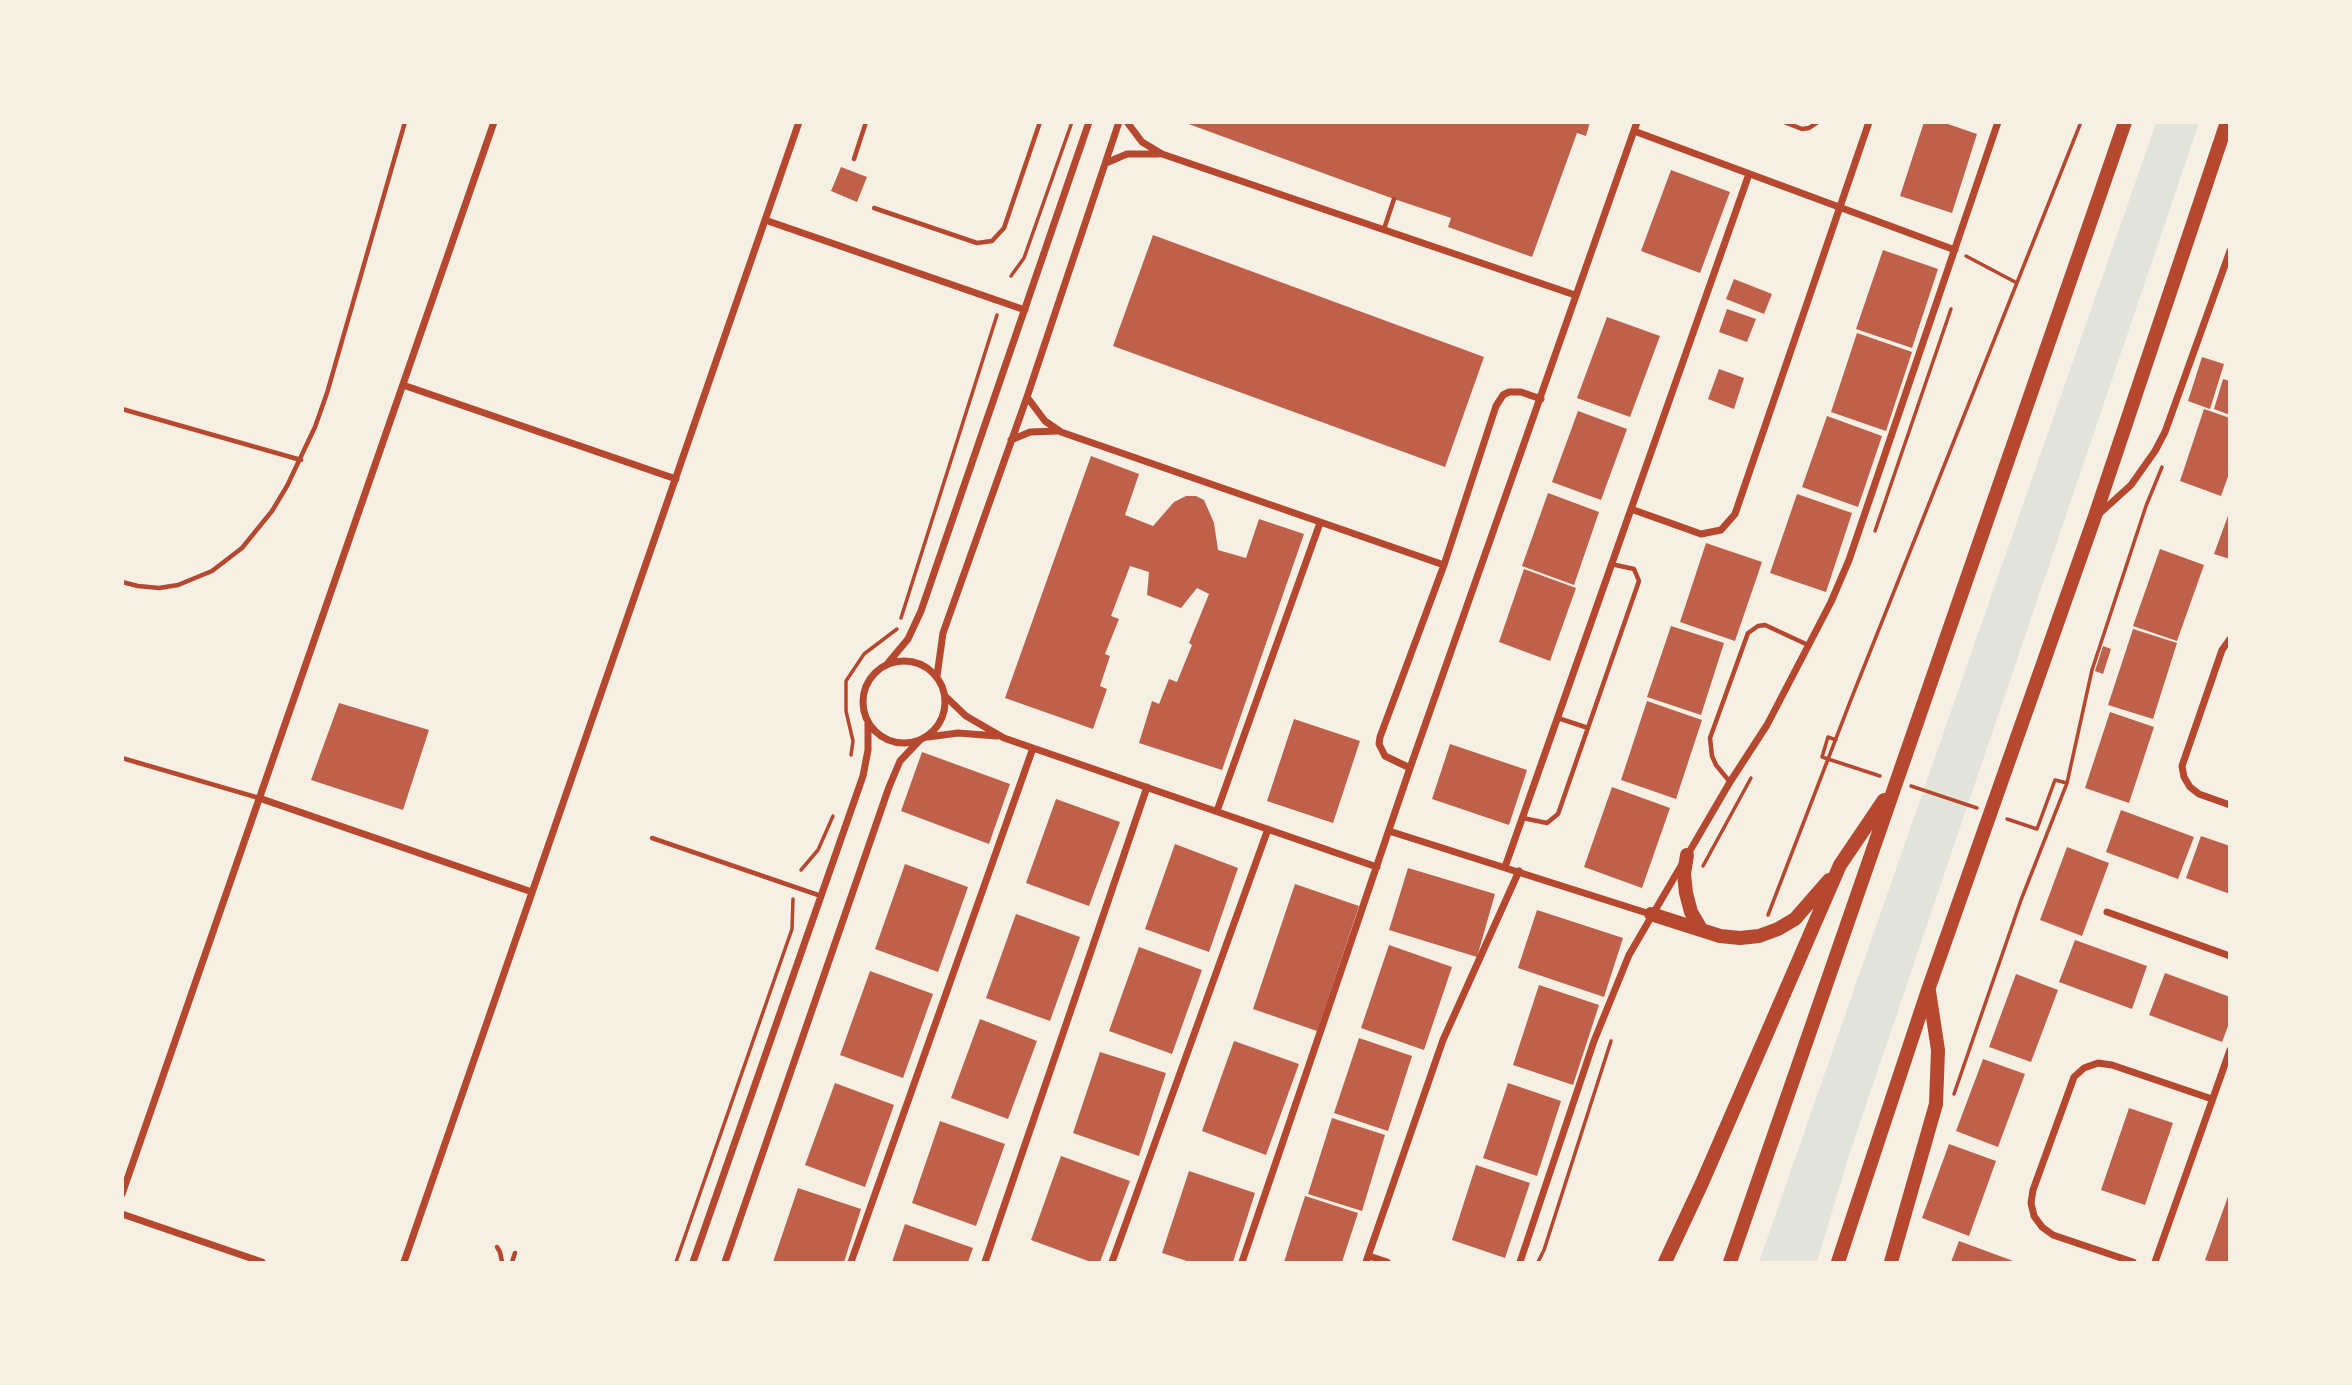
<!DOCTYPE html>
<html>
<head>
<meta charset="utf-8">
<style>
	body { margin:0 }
	#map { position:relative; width:2352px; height:1385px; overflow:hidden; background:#f6efe4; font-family:"PT Sans",sans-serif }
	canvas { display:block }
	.frame { position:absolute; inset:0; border:124px solid #f6efe4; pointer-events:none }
</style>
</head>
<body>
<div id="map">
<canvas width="2352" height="1385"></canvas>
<div class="frame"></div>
</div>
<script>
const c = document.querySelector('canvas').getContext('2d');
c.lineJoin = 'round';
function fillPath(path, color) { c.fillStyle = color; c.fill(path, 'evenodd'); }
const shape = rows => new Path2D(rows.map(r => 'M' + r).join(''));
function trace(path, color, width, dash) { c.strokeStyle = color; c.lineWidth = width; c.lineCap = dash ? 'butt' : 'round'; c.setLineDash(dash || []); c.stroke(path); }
const green = shape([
	[2156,123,2199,123,1849,1155,1817,1262,1759,1262]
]);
const building = shape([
	[1183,122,1590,122,1586,136,1577,133,1532,257,1448,227,1451,218,1394,199],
	[1924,122,1942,122,1977,134,1952,213,1900,196],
	[841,167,867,177,857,202,831,191],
	[1671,170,1730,192,1700,273,1641,251],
	[1153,235,1484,357,1445,467,1113,346],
	[1883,250,1938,269,1912,348,1856,329],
	[1734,279,1772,294,1764,314,1726,299],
	[1727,309,1756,319,1747,342,1719,332],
	[1607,317,1660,336,1630,417,1577,398],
	[1857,333,1912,352,1886,431,1831,412],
	[2202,357,2224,364,2210,409,2188,401],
	[1719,369,1744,378,1734,409,1708,399],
	[2223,379,2230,381,2230,415,2214,409],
	[2204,409,2230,418,2230,471,2221,496,2180,481],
	[1578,411,1627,429,1601,500,1552,482],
	[1827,416,1882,436,1858,507,1802,487],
	[1091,456,1139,474,1125,515,1153,526,1174,502,1186,496,1196,496,1204,500,1214,523,1218,550,1246,558,1259,519,1304,534,1222,770,1139,743,1152,701,1159,704,1169,679,1177,682,1192,645,1189,643,1209,594,1197,588,1181,608,1147,595,1149,572,1130,566,1111,616,1119,619,1105,654,1110,656,1100,686,1107,689,1093,729,1005,698],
	[1548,493,1599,512,1574,585,1522,566],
	[1797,494,1852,513,1826,592,1770,573],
	[2229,513,2230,513,2230,559,2214,554],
	[1706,543,1762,562,1735,641,1680,622],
	[2160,549,2204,565,2177,641,2133,626],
	[1524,569,1576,588,1550,661,1499,642],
	[1671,626,1724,643,1701,715,1647,697],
	[2133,629,2177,643,2153,719,2108,705],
	[2103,646,2111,649,2103,674,2095,671],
	[1647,701,1702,720,1676,799,1621,780],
	[339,703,429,730,403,810,311,780],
	[2110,712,2154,727,2129,803,2085,788],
	[1294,719,1360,741,1333,823,1267,801],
	[1450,744,1527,770,1509,825,1432,799],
	[922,752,1010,784,989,844,901,811],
	[1612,787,1670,808,1642,888,1584,867],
	[1056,799,1120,822,1089,906,1026,883],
	[2121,810,2194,837,2178,879,2106,852],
	[2201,836,2230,846,2230,894,2186,878],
	[1175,844,1238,868,1209,952,1145,929],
	[2067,847,2109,863,2082,936,2040,920],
	[905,864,968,887,938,972,875,949],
	[1408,868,1495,894,1477,957,1389,930],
	[1295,884,1359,906,1317,1031,1253,1009],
	[1537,910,1623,938,1604,997,1518,968],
	[1016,914,1080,937,1050,1021,986,998],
	[2075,940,2147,966,2132,1009,2059,982],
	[1389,945,1452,967,1424,1050,1361,1028],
	[1139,947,1202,970,1172,1054,1109,1031],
	[870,971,933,994,903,1078,840,1055],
	[2165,973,2230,997,2230,1021,2222,1042,2149,1015],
	[2016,974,2058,990,2031,1062,1989,1047],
	[1539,985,1599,1005,1573,1085,1513,1065],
	[980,1019,1037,1041,1008,1119,951,1098],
	[1359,1038,1412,1056,1388,1131,1334,1113],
	[1234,1041,1299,1064,1266,1155,1202,1131],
	[1100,1052,1166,1073,1139,1156,1073,1133],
	[1983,1059,2025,1074,1998,1147,1956,1131],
	[835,1083,894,1105,865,1187,805,1165],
	[1508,1083,1561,1101,1537,1176,1483,1158],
	[2129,1108,2173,1123,2145,1205,2101,1190],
	[1332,1118,1385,1135,1362,1211,1308,1194],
	[940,1121,1005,1144,976,1226,912,1203],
	[1949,1144,1996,1161,1969,1236,1922,1218],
	[1061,1156,1130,1181,1100,1262,1091,1262,1031,1240],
	[1476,1165,1530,1183,1505,1258,1452,1240],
	[1189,1171,1255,1193,1233,1262,1190,1262,1162,1253],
	[798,1188,861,1209,844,1262,773,1262],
	[2230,1191,2230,1262,2211,1262,2205,1260],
	[1305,1196,1358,1213,1342,1262,1284,1262],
	[905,1224,973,1248,968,1262,892,1262],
	[1959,1241,2016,1262,1951,1262]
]);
const path = shape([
	[1966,256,2017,283],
	[1011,276,1024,258,1072,122],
	[1875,531,1951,309],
	[901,618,997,315],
	[1836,740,1828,737,1822,757,1880,776],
	[851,755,853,741,846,711,846,681,864,654,897,629],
	[1911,786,1977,808],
	[2007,819,2037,829,2055,780,2067,783],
	[1703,866,1751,778],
	[801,870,818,850,833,816],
	[1768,915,1850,702,2081,122],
	[1954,1094,2021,900,2067,783,2092,670,2146,506,2162,467],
	[676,1262,792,929,793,899],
	[1538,1262,1544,1250,1611,1041]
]);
const service = shape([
	[1784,122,1802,129,1809,128,1818,122],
	[854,159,866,122],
	[874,208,977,243,992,241,1004,228,1040,122],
	[1384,229,1394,199],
	[122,409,301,460],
	[122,582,138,586,159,588,178,585,212,571,242,548,272,511,287,486,315,427,327,393,405,122],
	[1558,718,1588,728],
	[122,758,259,798],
	[1730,782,1716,765,1712,756,1710,738,1748,633,1758,626,1765,625,1808,645],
	[1523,818,1547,823,1558,814,1639,581,1634,569,1611,564],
	[652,838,821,896],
	[497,1247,500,1252,502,1262],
	[512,1262,515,1253]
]);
const minor = shape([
	[1127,122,1142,142,1162,154,1575,295],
	[1634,131,1955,250],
	[1106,163,1127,154,1158,154],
	[765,220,1025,310],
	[403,385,676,479],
	[1027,397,1045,421,1061,432,1444,565],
	[1011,440,1030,432,1057,431],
	[1631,509,1701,534,1721,530,1735,514,1869,122],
	[2099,514,2131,485,2155,451,2165,432,2230,251],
	[2230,639,2222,650,2182,766,2184,777,2190,787,2199,794,2230,805],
	'863 702a41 41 0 1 1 82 0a41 41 0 1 1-82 0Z',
	[888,663,908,639,921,611,1089,122],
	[937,676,943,633,1027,397,1119,122],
	[945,696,966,716,1004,738,1377,867],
	[928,737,958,733,997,736],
	[1410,768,1385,756,1379,744,1380,737,1444,565,1496,406,1503,395,1509,392,1521,392,1541,399],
	[259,798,532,892],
	[1217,811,1320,523],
	[1389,831,1650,914],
	[1505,867,1749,174],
	[2107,912,2230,956],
	[122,1194,494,122],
	[122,1214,262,1262],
	[1369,1256,1387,1262],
	[404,1262,799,122],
	[693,1262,863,776,868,750,868,723],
	[725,1262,889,787,900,761,919,741],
	[851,1262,1033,748],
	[985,1262,1147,787],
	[1112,1262,1268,829],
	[1242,1262,1410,768,1637,122],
	[1366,1262,1443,1040,1519,871],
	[1520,1262,1594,1041,1629,955,1730,782,1767,725,1831,602,1849,560,1998,122],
	[2133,1262,2053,1235,2042,1227,2034,1216,2031,1203,2033,1190,2074,1077,2084,1068,2098,1063,2112,1065,2212,1099],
	[2155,1262,2230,1050]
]);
const primary = shape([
	[1687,855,1684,874,1686,893,1691,912,1701,929],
	[1651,914,1720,936,1740,938,1759,936,1778,929,1795,919,1829,880],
	[1665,1262,1702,1183,1840,865,1884,800],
	[1730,1262,2125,122],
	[1838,1262,1928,990,2095,516,2227,122],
	[1891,1262,1936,1104,1938,1050,1929,991]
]);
fillPath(green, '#e2e4dc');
fillPath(building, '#bf614a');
trace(path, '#b5482f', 3.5);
trace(service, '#b5482f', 4.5);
trace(minor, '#b5482f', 7);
trace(primary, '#b5482f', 14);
</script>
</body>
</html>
